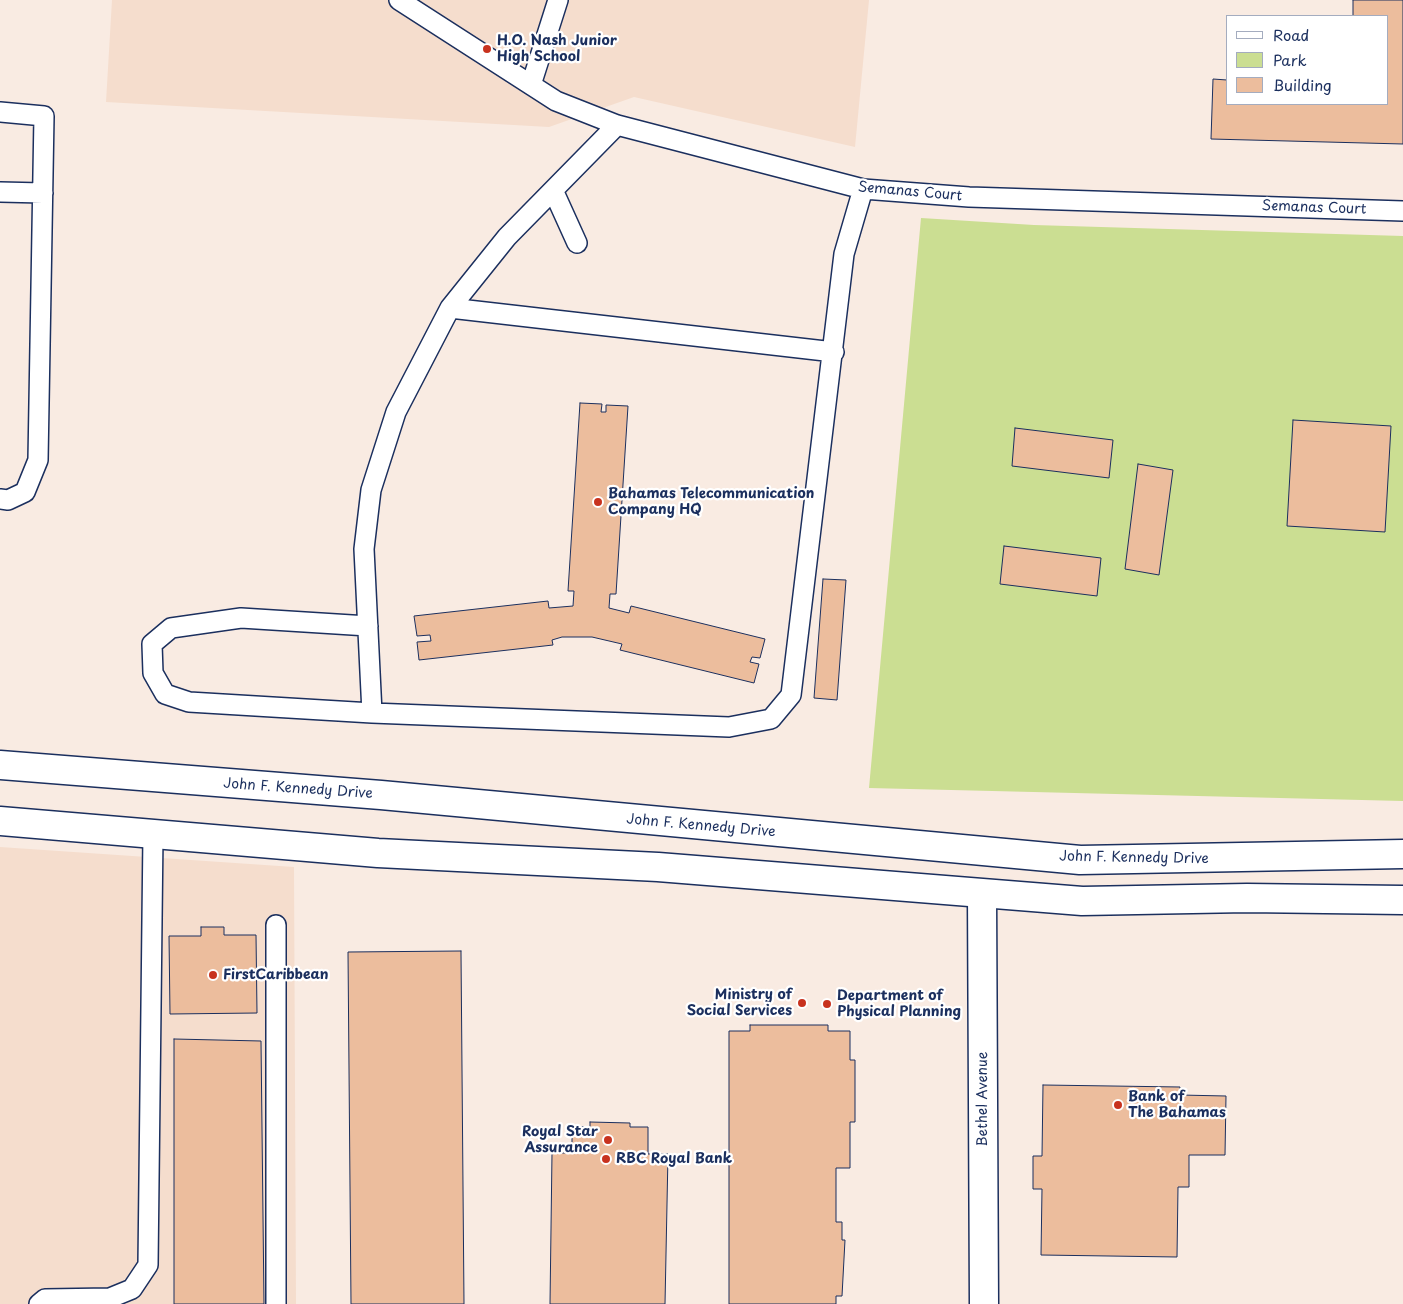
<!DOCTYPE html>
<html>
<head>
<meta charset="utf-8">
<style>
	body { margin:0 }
	#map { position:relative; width:1403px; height:1304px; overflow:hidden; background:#f9ebe2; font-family:"Playpen Sans",sans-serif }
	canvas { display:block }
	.legend { position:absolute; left:1226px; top:15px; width:162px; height:90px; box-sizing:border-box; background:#fff; border:1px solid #a4acbf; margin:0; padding:6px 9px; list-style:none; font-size:15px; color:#1b2f5e }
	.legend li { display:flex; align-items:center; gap:10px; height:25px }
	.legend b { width:25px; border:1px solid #a4acbf }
</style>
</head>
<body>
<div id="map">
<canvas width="1403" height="1304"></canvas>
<ul class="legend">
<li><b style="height:6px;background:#fff"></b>Road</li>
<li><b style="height:14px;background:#cbde92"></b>Park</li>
<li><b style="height:14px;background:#ecbd9d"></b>Building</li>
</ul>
</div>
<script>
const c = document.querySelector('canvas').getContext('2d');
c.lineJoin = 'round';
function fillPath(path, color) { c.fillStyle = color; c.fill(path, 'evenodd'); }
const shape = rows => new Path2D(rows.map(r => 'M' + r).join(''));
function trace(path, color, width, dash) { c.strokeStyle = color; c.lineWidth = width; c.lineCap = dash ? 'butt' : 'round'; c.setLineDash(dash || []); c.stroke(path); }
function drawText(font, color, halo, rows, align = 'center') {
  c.font = font + ' "Playpen Sans",sans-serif'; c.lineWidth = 4.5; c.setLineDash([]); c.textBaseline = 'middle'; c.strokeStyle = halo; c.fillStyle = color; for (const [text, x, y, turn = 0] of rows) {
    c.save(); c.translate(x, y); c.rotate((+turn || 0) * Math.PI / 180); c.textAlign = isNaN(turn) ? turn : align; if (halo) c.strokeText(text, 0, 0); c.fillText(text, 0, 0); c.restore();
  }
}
const built = shape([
	[112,0,869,0,855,147,634,97,549,127,106,102],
	[0,847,294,867,296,1304,0,1304]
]);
const green = shape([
	[921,218,1034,225,1403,236,1403,801,869,788]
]);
const building = shape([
	[1353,0,1403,0,1403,144,1211,139,1213,79,1227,80,1227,104,1387,104,1387,16,1353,16,1353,0],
	[580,403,602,404,601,412,606,412,606,405,628,406,616,594,610,594,609,608,629,613,631,606,765,639,760,658,752,657,750,662,759,664,754,683,620,650,622,644,592,637,562,637,552,640,553,645,419,660,417,642,431,641,430,635,417,636,414,616,548,601,549,608,573,606,574,591,568,591,580,403],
	[1293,420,1391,426,1385,532,1287,526,1293,420],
	[1015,428,1113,440,1109,478,1012,466,1015,428],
	[1138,464,1173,470,1159,575,1125,569,1138,464],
	[1004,546,1101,558,1097,596,1000,584,1004,546],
	[823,579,846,580,837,700,814,698,823,579],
	[201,927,224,927,224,935,256,935,257,1013,170,1014,169,936,201,936,201,927],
	[461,951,464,1304,351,1304,348,952,461,951],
	[750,1025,828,1025,828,1031,850,1031,850,1060,855,1060,855,1122,850,1122,850,1168,836,1168,836,1222,842,1222,842,1240,845,1240,842,1296,836,1296,836,1304,729,1304,729,1031,750,1031,750,1025],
	[174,1039,261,1041,264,1304,174,1304,174,1039],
	[1043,1085,1180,1087,1180,1095,1226,1096,1225,1155,1189,1155,1189,1187,1178,1187,1177,1257,1041,1255,1042,1189,1033,1189,1033,1156,1042,1156,1043,1085],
	[590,1122,630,1123,630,1127,648,1127,648,1154,668,1154,665,1304,550,1304,552,1153,572,1153,572,1126,590,1127,590,1122]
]);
const lane = shape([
	[399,0,556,101,617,125,863,189,969,197,1403,211],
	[531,85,558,0],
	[0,112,44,116,38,460,25,492,8,500,0,499],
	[553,190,577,243],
	[0,192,43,193],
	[450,308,834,352],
	[368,626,241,618,171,628,152,644,153,673,165,694,189,702,372,713,729,727,771,719,791,695,844,254,863,189],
	[372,713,364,549,371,490,396,412,450,308,507,237,617,125],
	[276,925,276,1304],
	[39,1304,45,1299,110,1298,132,1289,148,1265,153,834]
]);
const street = shape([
	[982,894,984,1304]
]);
const highway = shape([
	[0,765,381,795,1080,860,1403,854],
	[0,821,378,853,658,867,1082,901,1247,898,1403,900]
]);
const markers = [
	[487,49,5,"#c8321e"],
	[598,502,5,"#c8321e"],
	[213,975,5,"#c8321e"],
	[802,1003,5,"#c8321e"],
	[827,1004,5,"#c8321e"],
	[1118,1105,5,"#c8321e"],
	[608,1140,5,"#c8321e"],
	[606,1159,5,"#c8321e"]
];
const poiNames = [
	["H.O. Nash Junior",497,41],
	["High School",497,57],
	["Bahamas Telecommunication",608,494],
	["Company HQ",608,510],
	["FirstCaribbean",223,975],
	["Ministry of",792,995,"right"],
	["Social Services",792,1011,"right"],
	["Department of",837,996],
	["Physical Planning",837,1012],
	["Bank of",1128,1097],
	["The Bahamas",1128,1113],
	["Royal Star",598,1132,"right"],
	["Assurance",598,1148,"right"],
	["RBC Royal Bank",616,1159]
];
const streetNames = [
	["Semanas Court",910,192,5],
	["Semanas Court",1314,208,2],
	["John F. Kennedy Drive",298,789,4],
	["John F. Kennedy Drive",701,826,5],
	["John F. Kennedy Drive",1134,858,1],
	["Bethel Avenue",983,1099,-90]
];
fillPath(built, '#f5ddcd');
fillPath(green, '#cbde92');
fillPath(building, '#ecbd9d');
trace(building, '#1b2f5e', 1);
trace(lane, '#1b2f5e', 22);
trace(street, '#1b2f5e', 31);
trace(highway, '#1b2f5e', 31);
trace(lane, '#fff', 19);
trace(street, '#fff', 28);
trace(highway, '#fff', 28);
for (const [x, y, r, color] of markers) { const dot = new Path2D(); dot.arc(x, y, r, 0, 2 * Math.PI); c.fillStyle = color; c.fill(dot); trace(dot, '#fff', 2); }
drawText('bold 14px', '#1b2f5e', '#fff', poiNames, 'left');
drawText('14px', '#1b2f5e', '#fff', streetNames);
</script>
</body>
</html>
